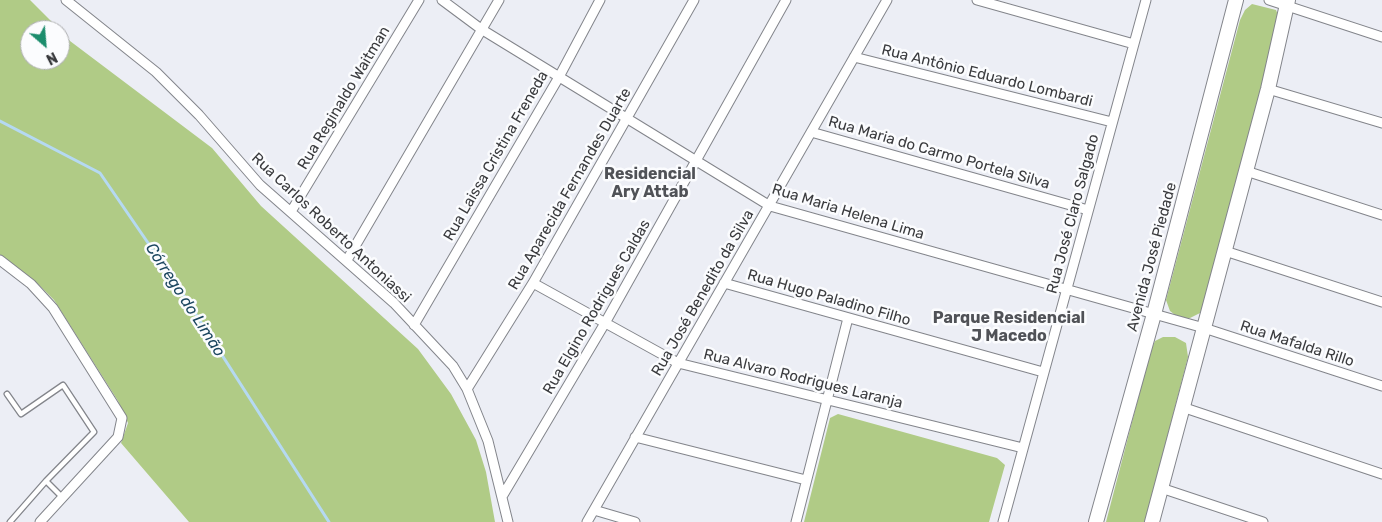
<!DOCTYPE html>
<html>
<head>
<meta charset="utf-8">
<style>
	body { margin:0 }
	#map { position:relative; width:1382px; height:522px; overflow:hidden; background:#eceef5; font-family:Rubik,sans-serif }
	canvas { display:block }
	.north { position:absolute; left:20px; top:20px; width:50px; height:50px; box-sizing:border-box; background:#fbfcfe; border:1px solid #aeafb1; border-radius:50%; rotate:153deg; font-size:14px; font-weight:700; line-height:20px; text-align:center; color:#3a3b3e }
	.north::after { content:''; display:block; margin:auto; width:18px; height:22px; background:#1c8d6d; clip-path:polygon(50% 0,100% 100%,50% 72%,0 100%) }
</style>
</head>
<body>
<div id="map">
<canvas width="1382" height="522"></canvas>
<div class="north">N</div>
</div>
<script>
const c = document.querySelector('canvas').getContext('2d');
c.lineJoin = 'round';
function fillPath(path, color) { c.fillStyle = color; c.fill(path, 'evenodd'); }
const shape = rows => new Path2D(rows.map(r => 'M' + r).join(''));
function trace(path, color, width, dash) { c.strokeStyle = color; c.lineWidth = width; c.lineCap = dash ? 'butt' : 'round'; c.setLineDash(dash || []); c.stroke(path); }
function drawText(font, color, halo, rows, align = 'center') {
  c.font = font + ' Rubik,sans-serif'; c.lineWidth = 5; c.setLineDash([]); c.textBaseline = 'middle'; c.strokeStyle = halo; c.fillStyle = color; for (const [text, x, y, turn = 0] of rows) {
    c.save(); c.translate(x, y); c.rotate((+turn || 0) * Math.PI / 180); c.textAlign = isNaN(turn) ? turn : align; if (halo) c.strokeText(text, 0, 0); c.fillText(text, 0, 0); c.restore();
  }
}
const green = shape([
	[0,0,30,0,60,30,30,30,30,60,60,60,60,30,70,41,212,148,261,206,418,349,451,394,476,440,486,472,495,522,189,522,121,443,128,423,118,401,54,300,37,283,0,255],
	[1252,4,1276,10,1280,20,1204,302,1200,313,1190,318,1179,318,1170,311,1166,300,1240,20,1245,10],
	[1163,337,1175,337,1186,343,1188,357,1145,522,1106,522,1150,353,1155,341],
	[838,414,997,458,1005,465,989,522,804,522,830,418]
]);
const stream = shape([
	[0,121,100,173,179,288,329,522]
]);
const lane = shape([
	[7,394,21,414,63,385,94,432,46,481,62,497],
	[10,522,46,481]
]);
const street = shape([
	[66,0,156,72,199,115,260,185,394,303,453,366,467,389,488,441,508,522],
	[442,0,481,29,770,206,1204,328,1382,386],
	[977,0,1134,44],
	[1269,0,1382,37],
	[854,57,1112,122],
	[1268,89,1382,123],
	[811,132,1088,210],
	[1246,171,1382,215],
	[292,210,419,0],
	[1225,251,1382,302],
	[0,260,31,284,53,308,122,418,118,437,40,522],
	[347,260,499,0],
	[533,283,678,363,1023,448],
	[724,283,1043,372],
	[414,325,559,77,600,0],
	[467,389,533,283,694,0],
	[1182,407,1382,474],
	[635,437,806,480],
	[1161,488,1263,522],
	[503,495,605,323,786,0],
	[594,510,635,522],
	[587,522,887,0],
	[796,522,848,318],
	[1003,522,1146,0]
]);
const primary = shape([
	[1096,522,1154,314,1236,0],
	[1152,522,1268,89,1288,0]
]);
const streetNames = [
	["Rua Antônio Eduardo Lombardi",987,76,14],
	["Rua Reginaldo Waitman",344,98,-59],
	["Rua Maria do Carmo Portela Silva",939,153,16],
	["Rua Laissa Cristina Freneda",496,156,-60],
	["Rua Aparecida Fernandes Duarte",570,189,-60],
	["Rua Maria Helena Lima",848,212,17],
	["Rua José Claro Salgado",1073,214,-75],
	["Rua Carlos Roberto Antoniassi",331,228,43],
	["Avenida José Piedade",1152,257,-75],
	["Rua José Benedito da Silva",703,293,-60],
	["Rua Hugo Paladino Filho",829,298,16],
	["Rua Elgino Rodrigues Caldas",597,307,-60],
	["Rua Mafalda Rillo",1297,344,18],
	["Rua Alvaro Rodrigues Laranja",803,379,14]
];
const neighbourhoodNames = [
	["Residencial",650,174],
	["Ary Attab",650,192],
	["Parque Residencial",1009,318],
	["J Macedo",1009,336]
];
const waterNames = [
	["Córrego do Limão",185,300,57]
];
fillPath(green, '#b0cb86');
trace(stream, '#b5d9f2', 3);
trace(lane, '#83858b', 7);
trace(street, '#83858b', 11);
trace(primary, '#83858b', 16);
trace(lane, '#fff', 4.5);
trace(street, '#fff', 9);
trace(primary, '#fff', 14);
drawText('15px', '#3a3b3e', '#fbfcfe', streetNames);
drawText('bold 16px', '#505257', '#fbfcfe', neighbourhoodNames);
drawText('italic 16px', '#1b465f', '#fbfcfe', waterNames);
</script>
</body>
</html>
